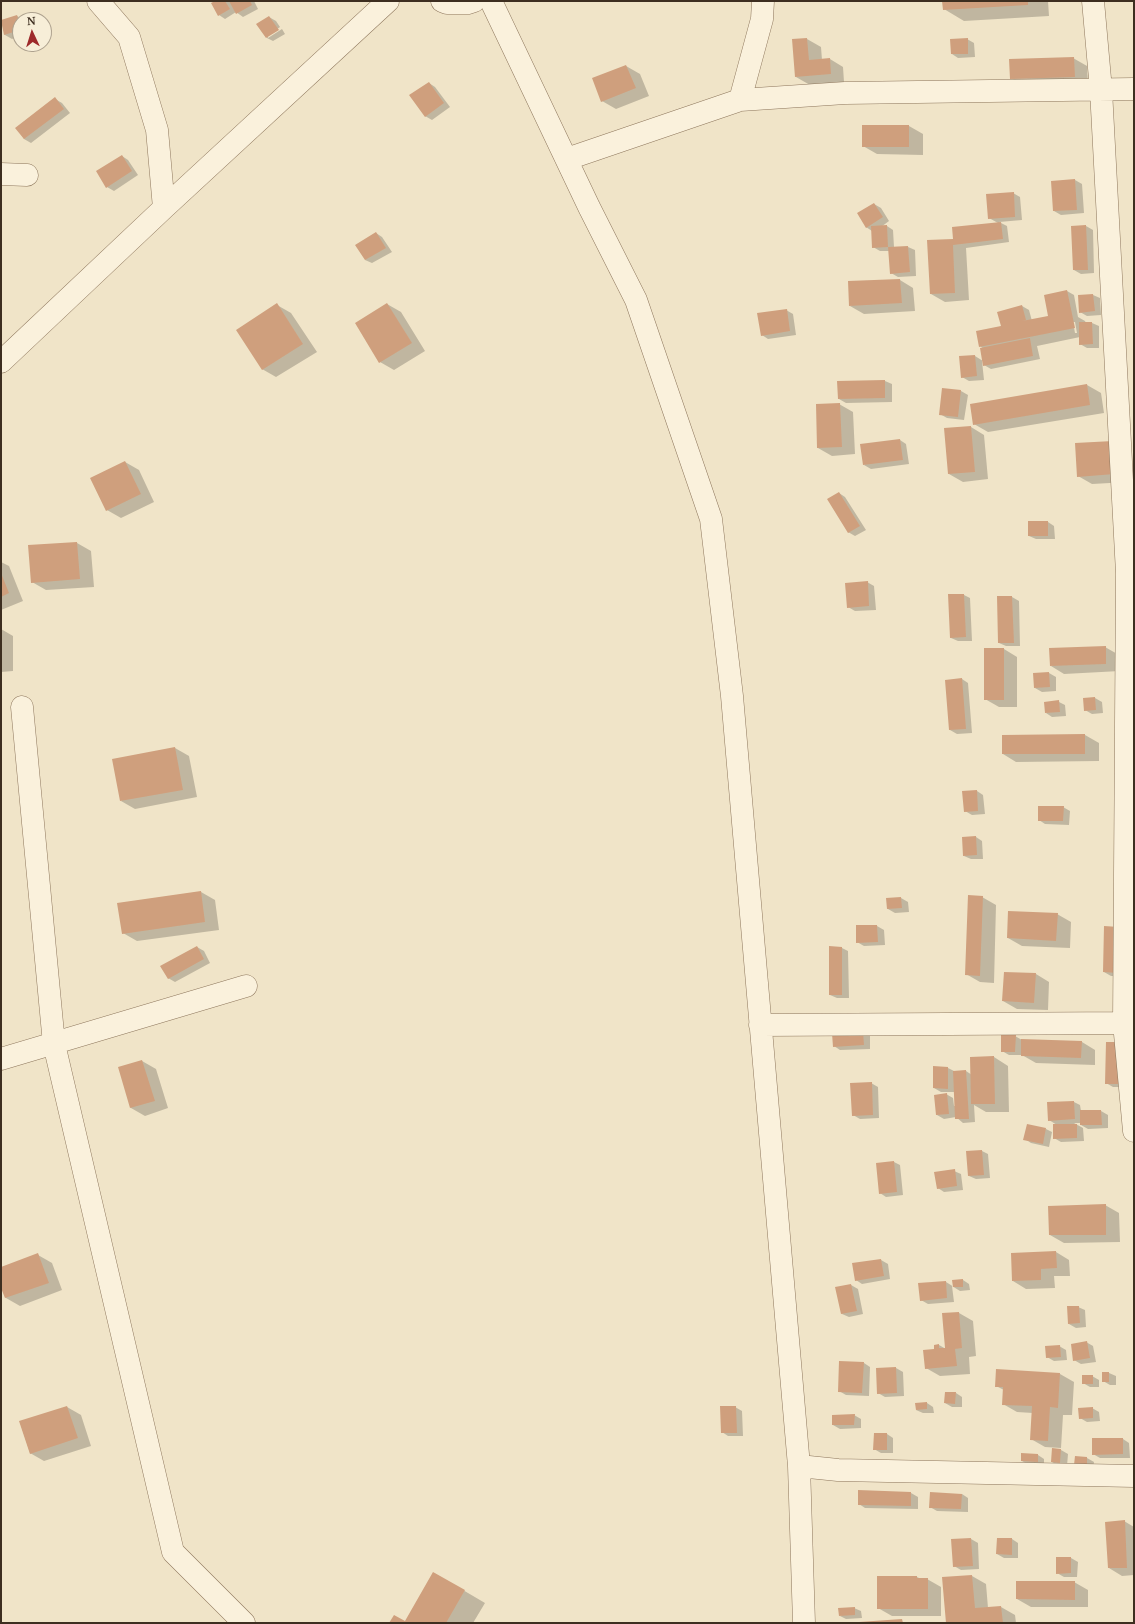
<!DOCTYPE html>
<html>
<head>
<meta charset="utf-8">
<style>
	body { margin:0 }
	#map { position:relative; width:1135px; height:1624px; overflow:hidden; background:#f0e4c8; font-family:"Noto Serif",serif }
	canvas { display:block }
	.frame { position:absolute; inset:0; border:2px solid #3d2e20; pointer-events:none }
	.north { position:absolute; left:12px; top:12px; width:40px; height:40px; box-sizing:border-box; background:#f7eed8; border:1px solid #ada18e; border-radius:50%; rotate:356deg; font-size:11px; font-weight:700; line-height:16px; text-align:center; color:#3d2e20 }
	.north::after { content:''; display:block; margin:auto; width:14px; height:18px; background:#9e2a2b; clip-path:polygon(50% 0,100% 100%,50% 72%,0 100%) }
</style>
</head>
<body>
<div id="map">
<canvas width="1135" height="1624"></canvas>
<div class="frame"></div>
<div class="north">N</div>
</div>
<script>
const c = document.querySelector('canvas').getContext('2d');
c.lineJoin = 'round';
function fillPath(path, color) { c.fillStyle = color; c.fill(path, 'evenodd'); }
const shape = rows => new Path2D(rows.map(r => 'M' + r).join(''));
function trace(path, color, width, dash) { c.strokeStyle = color; c.lineWidth = width; c.lineCap = dash ? 'butt' : 'round'; c.setLineDash(dash || []); c.stroke(path); }
const shadow = shape([
	[217,1,254,1,258,9,243,17,236,12,225,19,219,15],
	[943,1,1048,1,1049,16,964,21,944,9],
	[17,16,24,20,20,20,20,36,12,39,5,35,1,21],
	[269,17,276,21,280,27,268,36,268,38,282,29,285,34,273,41,267,38],
	[807,39,821,47,822,60,830,59,843,67,844,82,810,85,796,77],
	[967,39,974,43,975,57,958,58,952,54],
	[1073,58,1087,66,1088,85,1025,86,1011,78],
	[626,66,640,74,649,96,616,109,602,101,593,79],
	[429,83,435,87,450,107,432,120,425,116],
	[55,99,62,103,70,113,31,143,24,139,17,128],
	[909,126,923,134,923,155,877,154,863,146],
	[122,156,128,160,138,175,114,191,107,187],
	[1075,180,1082,184,1084,213,1061,215,1054,211],
	[1013,193,1020,197,1022,220,999,222,1007,226,1009,242,966,248,969,300,945,302,931,294,952,240,998,223,989,218],
	[874,204,881,208,889,221,881,227,887,226,893,230,894,247,908,247,915,250,916,276,898,277,891,273,890,251,880,251,873,247,872,231,866,227],
	[1086,226,1093,230,1094,273,1081,274,1074,270,1072,227],
	[376,233,382,237,392,252,372,263,365,260],
	[900,280,913,288,915,311,864,314,850,306],
	[1067,291,1074,295,1078,317,1085,321,1086,323,1092,323,1099,326,1099,348,1087,348,1080,344,1080,337,1037,346,1040,359,991,369,984,365,984,349,980,346,1022,306,1029,310,1032,321,1051,317],
	[1073,322,1075,322,1077,333,1075,333],
	[1093,295,1100,298,1101,315,1087,316,1080,312,1079,296],
	[387,304,401,312,425,351,394,370,380,362],
	[277,305,291,313,317,352,276,377,262,369],
	[786,310,793,314,796,335,768,339,762,335],
	[975,356,983,361,982,361,984,380,969,381,962,377],
	[885,381,892,384,892,402,846,403,839,399],
	[1087,385,1101,393,1104,413,988,432,974,424],
	[943,389,961,391,968,395,964,420,947,418,940,414],
	[839,404,853,412,855,454,832,456,818,448],
	[971,427,984,435,988,479,963,482,949,474],
	[900,440,906,444,909,464,871,469,864,465],
	[1112,442,1128,482,1092,484,1078,476],
	[125,462,139,470,154,502,121,518,107,510],
	[839,493,845,497,866,530,855,536,848,532],
	[1048,522,1054,526,1055,539,1036,539,1029,536],
	[77,543,91,551,94,587,46,590,32,582,29,546],
	[1,562,9,566,23,601,1,610],
	[867,582,874,586,876,610,855,611,848,607],
	[964,595,970,598,972,641,958,641,951,638],
	[1012,597,1019,601,1020,646,1006,646,999,643],
	[1,629,13,636,13,671,1,672],
	[1105,647,1119,655,1120,671,1064,674,1051,666],
	[1004,649,1017,657,1017,707,999,707,985,699],
	[1049,673,1056,677,1056,691,1042,692,1035,688],
	[962,679,968,683,972,733,957,734,950,730],
	[1095,698,1102,702,1103,713,1092,714,1085,710],
	[1059,702,1065,705,1066,716,1052,717,1046,713],
	[1085,735,1099,743,1099,761,1016,762,1003,754],
	[175,748,189,756,197,797,135,809,121,801],
	[977,791,983,795,985,814,972,815,965,811],
	[1063,807,1070,811,1069,825,1045,824,1039,820],
	[976,837,982,841,983,859,971,859,964,856],
	[201,892,215,900,219,930,137,941,123,933],
	[982,897,996,905,994,983,980,982,966,974],
	[901,898,908,902,909,912,895,913,888,909,887,899],
	[1057,914,1071,922,1070,948,1022,946,1008,938],
	[857,926,877,926,884,930,885,945,864,946,857,942],
	[1119,928,1124,976,1111,976,1104,972],
	[197,947,204,951,210,963,175,982,168,978],
	[842,948,848,951,849,998,837,998,830,995],
	[1036,974,1049,982,1048,1010,1017,1009,1003,1001],
	[863,1032,870,1036,870,1049,840,1050,834,1046],
	[1015,1036,1022,1040,1082,1042,1095,1050,1095,1065,1036,1063,1022,1055,1009,1055,1002,1051],
	[1121,1043,1126,1087,1113,1087,1106,1083],
	[994,1057,1008,1066,1009,1112,986,1112,974,1105,975,1122,963,1123,956,1117,944,1119,937,1115,946,1094,953,1098,954,1106,956,1106,955,1092,941,1092,934,1088,934,1067,948,1068,956,1072,966,1071,972,1075,971,1058],
	[142,1061,156,1069,168,1108,145,1116,131,1108,119,1068],
	[871,1083,878,1087,879,1118,860,1119,853,1115],
	[1074,1102,1080,1105,1081,1111,1101,1111,1108,1115,1108,1128,1088,1129,1081,1125,1081,1123,1074,1123,1083,1128,1084,1141,1061,1142,1054,1138,1057,1125,1049,1120],
	[1046,1129,1052,1132,1049,1147,1031,1143,1025,1139],
	[982,1151,988,1154,990,1178,976,1179,969,1176],
	[894,1162,900,1165,903,1195,886,1197,880,1193],
	[954,1171,961,1174,963,1190,944,1192,938,1188],
	[1105,1205,1119,1213,1120,1242,1064,1243,1050,1235],
	[1056,1252,1069,1260,1070,1276,1054,1276,1055,1288,1026,1289,1013,1281],
	[38,1255,52,1263,62,1290,20,1306,6,1298,1,1285,1,1268],
	[881,1260,888,1264,890,1279,862,1284,856,1280],
	[963,1280,969,1284,970,1290,960,1291,952,1286,954,1302,928,1304,921,1300,946,1282,954,1287],
	[851,1285,858,1289,863,1314,849,1317,842,1314],
	[1078,1307,1085,1310,1086,1327,1076,1328,1069,1324],
	[959,1313,973,1321,976,1356,969,1357,970,1374,940,1376,926,1368,939,1345,946,1349],
	[1086,1342,1093,1346,1096,1362,1081,1364,1074,1360],
	[1059,1346,1066,1350,1067,1360,1054,1361,1047,1357],
	[864,1363,870,1367,869,1396,846,1395,839,1391],
	[896,1368,903,1372,904,1396,885,1397,878,1393],
	[1109,1373,1116,1376,1116,1385,1110,1385,1103,1381],
	[1060,1374,1074,1382,1072,1415,1063,1415,1061,1448,1045,1447,1031,1439,1033,1413,1017,1412,1003,1404,1004,1390,996,1386],
	[1092,1376,1099,1380,1099,1387,1090,1387,1083,1383],
	[956,1393,962,1397,962,1407,952,1407,945,1403],
	[927,1403,933,1407,934,1413,923,1413,916,1410],
	[67,1407,81,1415,91,1446,44,1461,30,1453,20,1422],
	[735,1407,742,1411,743,1436,728,1436,722,1432],
	[1092,1408,1099,1412,1100,1421,1087,1422,1080,1418],
	[854,1415,861,1419,861,1428,840,1429,833,1425],
	[887,1434,893,1438,893,1453,881,1453,874,1449],
	[1123,1439,1129,1443,1130,1458,1100,1458,1093,1454],
	[1053,1450,1061,1450,1068,1454,1067,1466,1059,1466,1052,1462],
	[1038,1455,1044,1459,1044,1465,1029,1465,1022,1461],
	[1087,1458,1094,1462,1093,1469,1082,1468],
	[859,1491,911,1493,918,1497,918,1509,865,1508,859,1504],
	[962,1494,968,1498,968,1512,937,1511,930,1507],
	[1124,1521,1134,1527,1134,1575,1122,1576,1109,1568],
	[971,1539,978,1543,979,1569,961,1570,954,1566],
	[1012,1539,1018,1543,1018,1558,1004,1558,997,1554],
	[1071,1558,1078,1562,1077,1577,1064,1577,1057,1573],
	[434,1573,485,1603,473,1623,390,1623,405,1623],
	[972,1576,986,1584,988,1608,1001,1607,1015,1615,1016,1623,947,1623,944,1578],
	[917,1577,921,1579,927,1579,941,1587,941,1616,892,1616,878,1608],
	[1074,1582,1088,1590,1088,1607,1031,1607,1017,1599],
	[854,1608,861,1611,862,1618,846,1619,840,1616]
]);
const building = shape([
	[215,1,225,1,230,9,218,16,211,3],
	[229,1,250,1,252,5,236,14],
	[942,1,1028,1,1028,5,943,10],
	[17,15,20,24,20,30,4,35,1,20],
	[269,16,279,30,266,38,256,24],
	[807,38,809,60,830,58,831,74,795,77,792,39],
	[968,38,968,54,951,54,950,39],
	[1074,57,1075,77,1010,79,1009,59],
	[626,65,636,88,601,102,592,78],
	[429,82,444,103,425,117,409,95],
	[55,97,64,109,24,139,15,128],
	[862,125,909,125,909,147,862,147],
	[122,155,132,171,106,188,96,171],
	[1075,179,1077,210,1053,211,1051,181],
	[1014,192,1015,217,988,219,986,194],
	[874,203,883,217,866,228,857,213],
	[1001,222,1003,239,953,245,955,293,930,294,927,240,953,239,952,227],
	[887,225,888,247,872,248,871,226],
	[1086,225,1088,270,1073,270,1071,226],
	[376,232,386,248,365,260,355,245],
	[908,246,910,272,890,274,888,247],
	[900,279,902,303,849,306,848,281],
	[1067,290,1075,328,979,347,976,331,1001,326,997,312,1022,305,1026,320,1022,321,1048,316,1044,295],
	[1093,294,1095,311,1079,313,1078,295],
	[277,303,303,344,262,370,236,330],
	[387,303,412,343,379,363,355,323],
	[787,309,790,331,761,336,757,313],
	[1079,322,1092,322,1093,344,1079,345],
	[1030,338,1033,356,983,366,980,348],
	[975,355,977,376,961,378,959,356],
	[885,380,885,398,838,399,837,381],
	[1087,384,1090,405,973,425,970,404],
	[942,388,961,390,958,417,939,415],
	[840,403,842,447,817,448,816,404],
	[971,426,975,472,948,474,944,428],
	[900,439,903,460,863,465,860,444],
	[1113,441,1115,474,1077,477,1075,443],
	[125,461,141,494,106,511,90,478],
	[839,492,860,526,848,533,827,499],
	[1028,521,1048,521,1048,536,1028,536],
	[77,542,80,579,31,583,28,545],
	[1,573,9,593,1,597],
	[868,581,869,606,847,608,845,583],
	[948,594,964,594,966,637,950,638],
	[997,596,1012,596,1014,643,998,643],
	[1106,646,1106,664,1050,666,1049,648],
	[984,648,1004,648,1004,700,984,700],
	[1049,672,1050,687,1034,688,1033,673],
	[962,678,966,729,949,730,945,680],
	[1095,697,1096,710,1084,711,1083,698],
	[1059,700,1060,712,1045,713,1044,702],
	[1085,734,1085,754,1002,754,1002,735],
	[175,747,183,790,120,801,112,759],
	[977,790,978,811,964,812,962,791],
	[1038,806,1064,806,1063,821,1038,821],
	[976,836,977,855,963,856,962,837],
	[201,891,205,922,122,934,117,903],
	[968,895,983,896,980,976,965,975],
	[901,897,902,908,887,909,886,898],
	[1008,911,1058,913,1056,941,1007,938],
	[856,925,877,925,878,942,856,943],
	[1104,926,1119,927,1118,973,1103,972],
	[197,946,204,959,168,979,160,966],
	[829,946,842,947,842,995,829,995],
	[1004,972,1036,973,1034,1003,1002,1001],
	[863,1031,864,1045,833,1047,832,1033],
	[1001,1035,1016,1035,1015,1052,1001,1052],
	[1021,1039,1082,1041,1081,1058,1021,1056],
	[1106,1042,1121,1042,1120,1084,1105,1084],
	[994,1056,995,1104,971,1104,970,1057],
	[142,1060,155,1101,130,1108,118,1067],
	[933,1066,948,1067,948,1089,933,1088],
	[966,1070,969,1119,955,1119,953,1071],
	[872,1082,873,1115,852,1116,850,1083],
	[947,1093,949,1114,936,1115,934,1095],
	[1074,1101,1075,1119,1048,1121,1047,1102],
	[1080,1110,1101,1110,1102,1125,1080,1125],
	[1027,1124,1046,1128,1043,1144,1023,1140],
	[1053,1124,1077,1124,1077,1138,1053,1139],
	[982,1150,984,1175,968,1176,966,1151],
	[894,1161,897,1192,879,1194,876,1163],
	[955,1169,957,1186,937,1189,934,1172],
	[1106,1204,1106,1235,1049,1235,1048,1206],
	[1056,1251,1057,1268,1041,1269,1041,1280,1012,1281,1011,1253],
	[38,1253,49,1283,5,1298,1,1288,1,1267],
	[881,1259,884,1276,855,1281,852,1263],
	[963,1279,963,1287,953,1287,952,1280],
	[946,1281,947,1298,920,1301,918,1283],
	[851,1284,857,1311,841,1314,835,1287],
	[1067,1306,1079,1306,1080,1323,1068,1324],
	[959,1312,962,1348,955,1349,957,1366,925,1369,923,1350,934,1349,934,1345,939,1344,939,1348,945,1348,942,1313],
	[1087,1341,1090,1358,1073,1361,1071,1344],
	[1060,1345,1061,1357,1046,1358,1045,1346],
	[839,1361,864,1362,862,1393,838,1392],
	[896,1367,897,1393,877,1394,876,1368],
	[996,1369,1060,1373,1058,1408,1050,1407,1048,1441,1030,1440,1032,1406,1002,1405,1003,1387,995,1387],
	[1102,1372,1109,1372,1109,1382,1102,1382],
	[1082,1375,1093,1375,1093,1384,1082,1384],
	[945,1392,956,1392,955,1404,944,1403],
	[927,1402,927,1409,916,1410,915,1403],
	[67,1406,78,1438,30,1454,19,1421],
	[720,1406,736,1406,737,1433,721,1433],
	[1093,1407,1093,1418,1079,1419,1078,1408],
	[855,1414,854,1425,832,1425,832,1415],
	[874,1433,887,1433,887,1450,873,1450],
	[1092,1438,1123,1438,1123,1454,1092,1455],
	[1052,1448,1061,1449,1060,1463,1051,1462],
	[1021,1453,1038,1454,1038,1462,1021,1461],
	[1075,1456,1087,1457,1087,1465,1074,1465],
	[858,1490,911,1492,911,1506,858,1505],
	[930,1492,962,1494,961,1509,929,1508],
	[1125,1520,1127,1568,1108,1568,1105,1522],
	[971,1538,973,1566,953,1567,951,1539],
	[997,1538,1012,1538,1012,1555,996,1554],
	[1056,1557,1071,1557,1071,1573,1056,1574],
	[433,1572,465,1590,446,1623,389,1623,394,1615,405,1621],
	[972,1575,975,1608,1001,1606,1003,1623,946,1623,942,1577],
	[877,1576,917,1576,917,1578,928,1578,928,1609,877,1609],
	[1016,1581,1075,1581,1075,1600,1016,1599],
	[855,1607,855,1615,839,1616,838,1608],
	[902,1619,903,1623,859,1623,859,1622]
]);
const minor = shape([
	[98,1,129,37,157,130,164,208],
	[442,1,447,3,468,3,474,1],
	[491,1,589,207,636,300,711,519,732,696,799,1466,804,1623],
	[1093,1,1101,90,1127,573,1124,1023,1134,1131],
	[740,100,762,19,763,1],
	[567,159,740,100,845,93,1134,89],
	[1,174,27,175],
	[1,362,164,208,388,1],
	[22,707,54,1044,173,1552,244,1623],
	[760,1025,1134,1023],
	[1,1059,246,986],
	[799,1466,838,1470,1134,1476]
]);
fillPath(shadow, '#0003');
fillPath(building, '#cf9f7d');
trace(minor, '#8d765c', 23);
trace(minor, '#faf1dc', 22);
</script>
</body>
</html>
